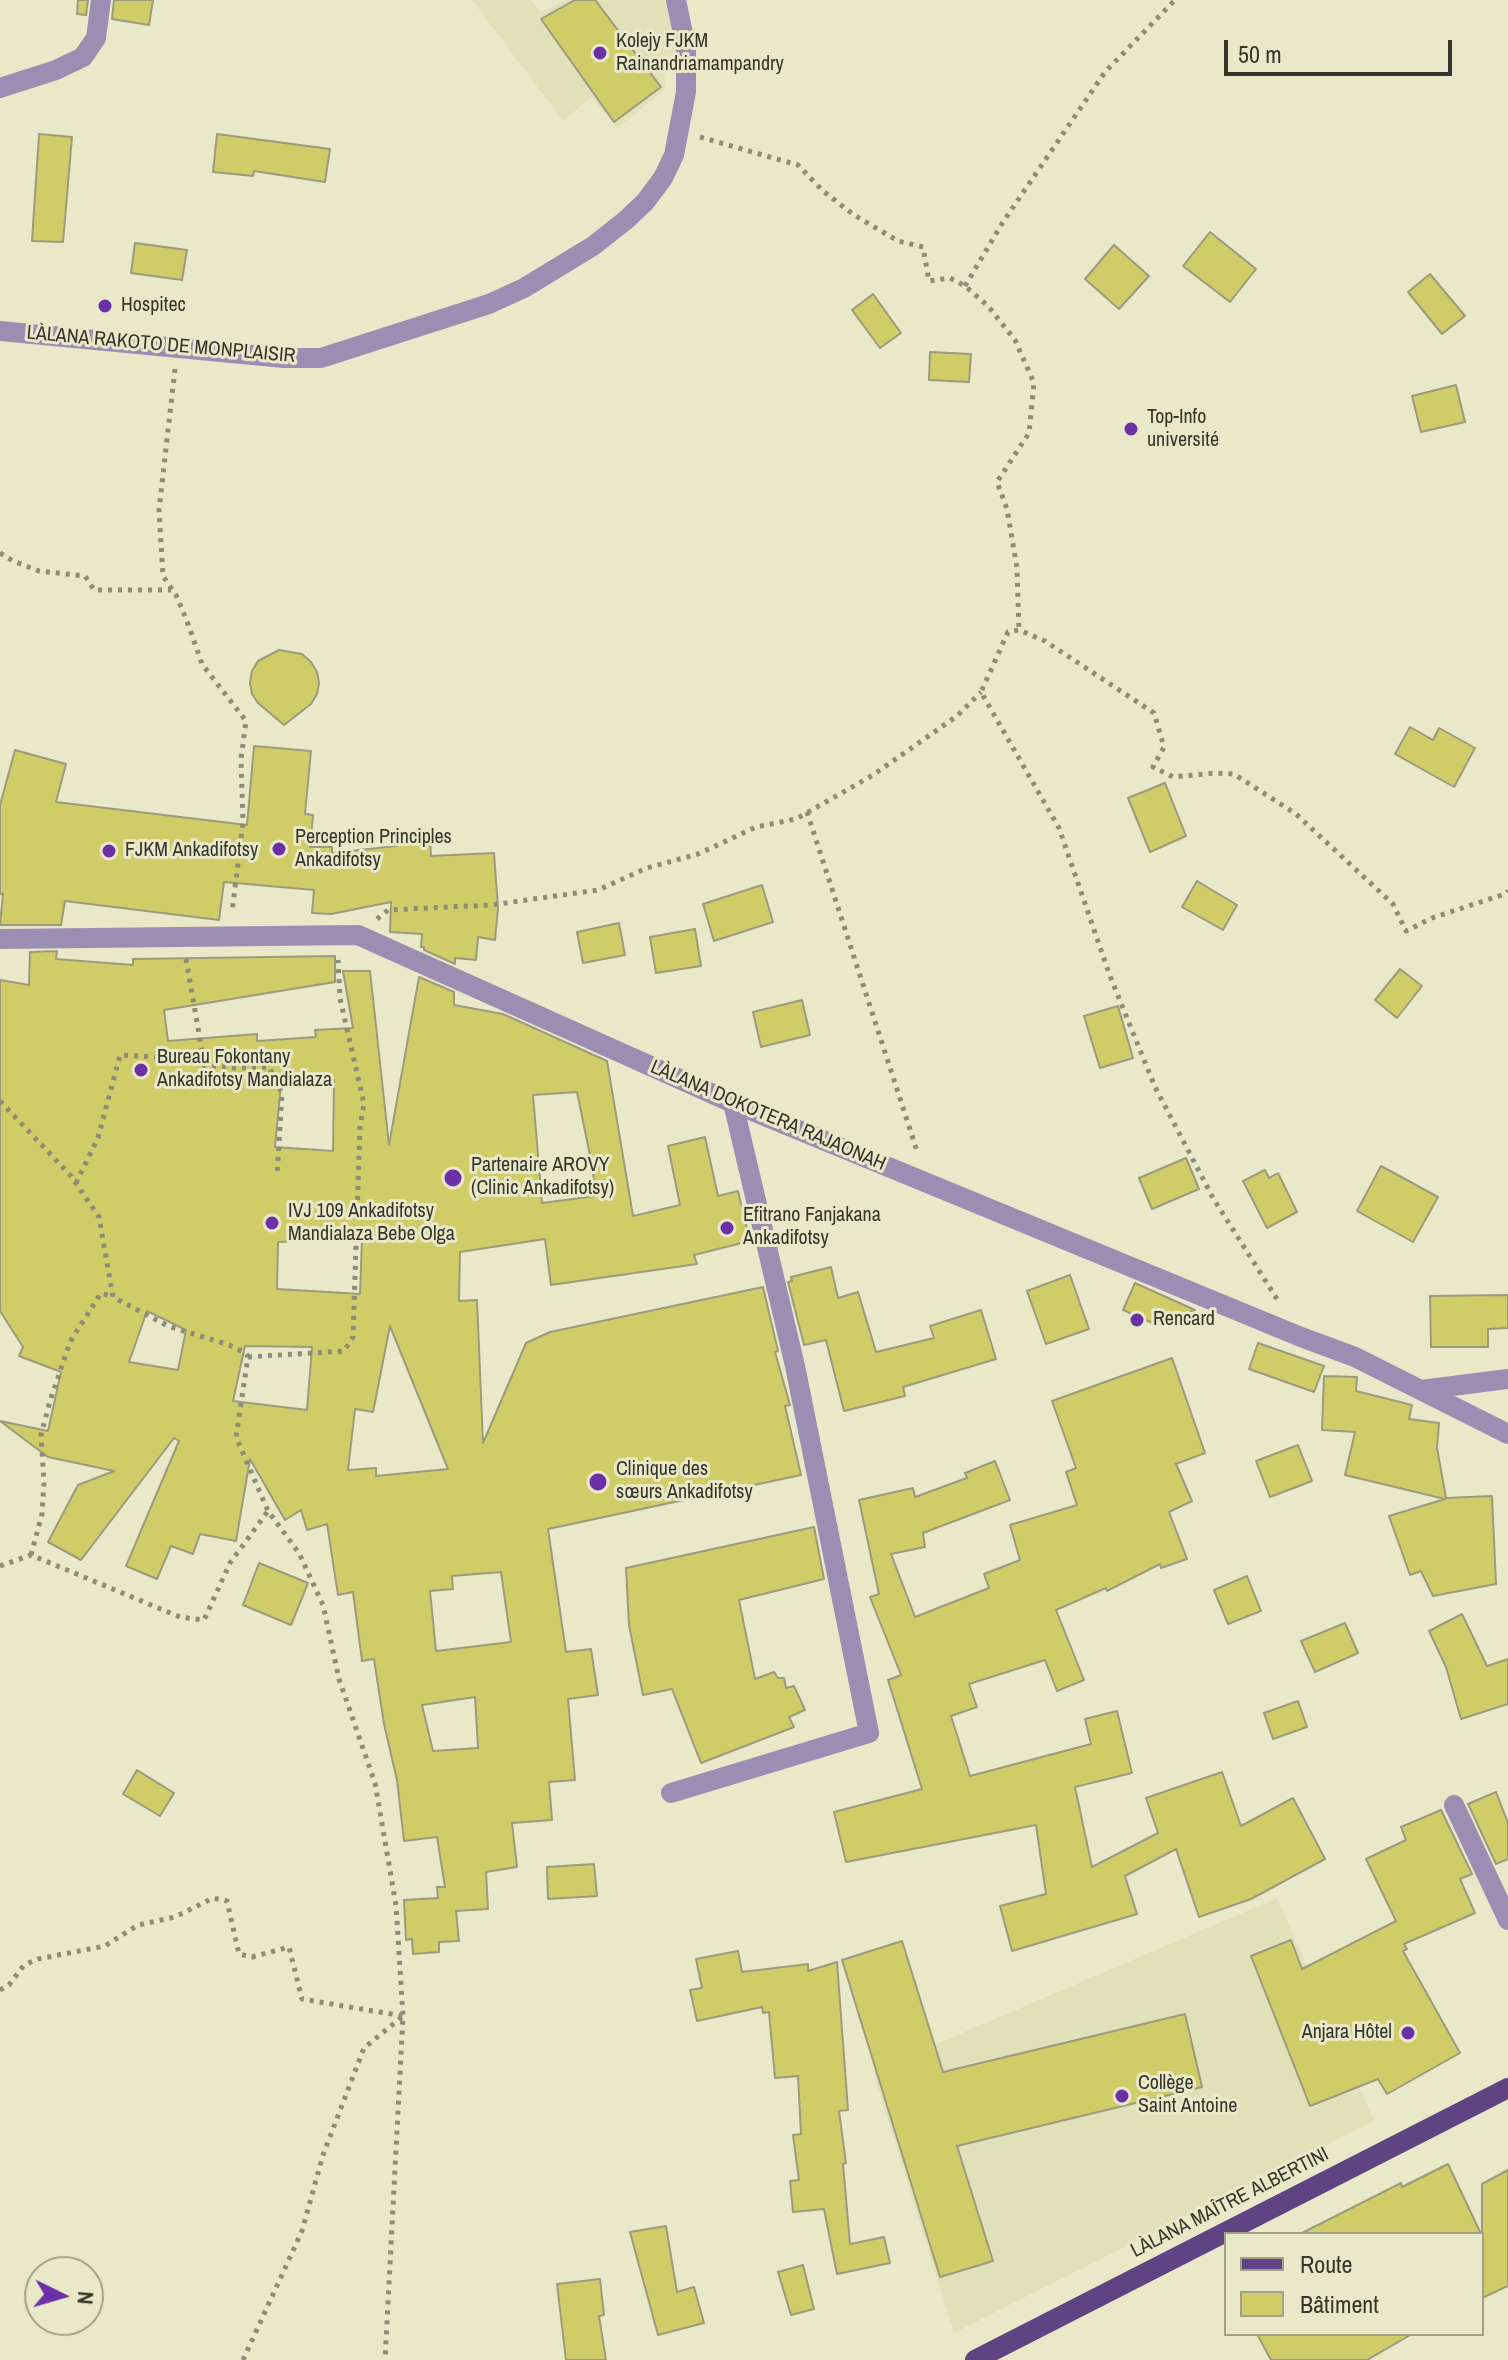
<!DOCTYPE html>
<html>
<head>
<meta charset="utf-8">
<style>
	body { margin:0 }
	#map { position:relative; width:1508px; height:2360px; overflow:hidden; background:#e9e9ca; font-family:"Archivo Narrow",sans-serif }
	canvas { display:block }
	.legend { position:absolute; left:1224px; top:2232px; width:260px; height:104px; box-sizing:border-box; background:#e9e9ca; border:2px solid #a1a18a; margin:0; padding:10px 14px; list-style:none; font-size:24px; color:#36362a }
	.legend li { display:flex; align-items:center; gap:16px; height:40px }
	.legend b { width:40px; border:2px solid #a1a18a }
	.north { position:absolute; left:24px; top:2256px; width:80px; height:80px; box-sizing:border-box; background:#e9e9ca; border:2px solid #a1a18a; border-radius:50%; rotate:95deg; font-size:22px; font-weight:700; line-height:32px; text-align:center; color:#36362a }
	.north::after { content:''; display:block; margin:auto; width:28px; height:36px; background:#6b30a6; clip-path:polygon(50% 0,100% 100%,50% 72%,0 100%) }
	.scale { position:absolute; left:1224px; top:40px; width:228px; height:36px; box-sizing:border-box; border:4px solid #36362a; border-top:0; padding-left:10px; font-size:24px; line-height:28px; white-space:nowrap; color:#36362a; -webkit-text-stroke:6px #e9e9ca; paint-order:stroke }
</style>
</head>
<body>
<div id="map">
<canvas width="1508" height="2360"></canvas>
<ul class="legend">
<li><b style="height:10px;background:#5f4383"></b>Route</li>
<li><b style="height:22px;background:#d0cd68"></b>Bâtiment</li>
</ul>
<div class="north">N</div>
<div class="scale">50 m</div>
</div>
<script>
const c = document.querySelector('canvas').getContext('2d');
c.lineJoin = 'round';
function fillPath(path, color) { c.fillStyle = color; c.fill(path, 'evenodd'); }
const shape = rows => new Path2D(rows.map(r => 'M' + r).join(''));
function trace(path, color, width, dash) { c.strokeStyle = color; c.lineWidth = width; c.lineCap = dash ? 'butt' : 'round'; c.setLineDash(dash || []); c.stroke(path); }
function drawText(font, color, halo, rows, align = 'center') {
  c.font = font + ' "Archivo Narrow",sans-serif'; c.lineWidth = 6; c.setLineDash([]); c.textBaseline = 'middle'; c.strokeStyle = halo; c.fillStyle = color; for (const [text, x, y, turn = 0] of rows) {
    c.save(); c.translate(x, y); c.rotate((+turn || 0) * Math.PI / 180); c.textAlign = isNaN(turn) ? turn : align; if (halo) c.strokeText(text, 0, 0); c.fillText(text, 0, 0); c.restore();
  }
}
const built = shape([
	[472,0,531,0,541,12,565,0,678,0,680,50,664,64,665,90,617,128,591,97,563,121],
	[1277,1898,1374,2121,954,2333,873,2071]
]);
const building = shape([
	[78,0,88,0,86,15,77,14,78,0],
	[114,0,153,0,149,25,112,19,114,0],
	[575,0,595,0,661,87,614,122,541,19,575,0],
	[39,134,72,137,63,242,32,241,39,134],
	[217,134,330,149,325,182,254,171,253,176,213,172,217,134],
	[1210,232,1256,269,1230,302,1183,266,1210,232],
	[135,243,187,250,182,280,131,273,135,243],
	[1114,245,1149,276,1119,309,1085,279,1114,245],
	[1430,274,1465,316,1442,334,1408,292,1430,274],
	[873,294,901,333,880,348,852,310,873,294],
	[930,352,971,354,969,382,929,380,930,352],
	[1456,385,1465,422,1421,432,1412,396,1456,385],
	[279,650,302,654,311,662,317,672,319,683,317,694,311,704,284,725,258,703,252,694,250,683,252,671,258,661,279,650],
	[1410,727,1433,740,1439,728,1475,748,1454,787,1395,754,1410,727],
	[254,746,311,751,305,814,313,815,310,847,332,847,332,853,396,846,396,837,430,836,431,856,494,853,498,908,495,940,478,937,476,960,455,958,455,964,424,950,424,947,421,947,422,934,390,932,391,902,331,914,312,913,314,890,224,882,219,920,65,901,61,925,0,925,3,894,0,894,0,805,15,750,66,764,56,802,247,825,254,746],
	[1165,783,1186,836,1150,852,1128,798,1165,783],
	[1197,881,1237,905,1223,930,1182,907,1197,881],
	[762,885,773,922,714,941,703,904,762,885],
	[619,923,625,955,583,963,577,932,619,923],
	[695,929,701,966,656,973,650,937,695,929],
	[57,951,56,959,133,965,133,959,335,956,335,982,164,1010,168,1041,257,1034,257,1041,316,1037,315,1030,353,1028,343,971,370,971,389,1145,419,977,454,992,454,1005,503,1014,607,1061,633,1216,680,1205,668,1146,705,1137,718,1196,738,1191,750,1241,694,1255,697,1264,551,1285,545,1239,460,1252,459,1301,477,1300,483,1443,526,1343,550,1332,763,1287,778,1351,775,1352,790,1405,785,1406,801,1475,548,1529,566,1652,591,1649,598,1695,568,1699,575,1780,549,1782,552,1820,512,1823,517,1867,486,1872,488,1909,456,1911,459,1941,439,1942,439,1952,413,1954,412,1939,406,1940,404,1900,438,1898,437,1887,445,1887,437,1837,404,1841,397,1780,384,1724,374,1659,362,1661,353,1592,338,1595,327,1524,307,1530,301,1510,285,1520,250,1459,236,1541,200,1534,193,1554,171,1546,157,1579,126,1566,179,1441,174,1438,81,1560,48,1542,78,1485,114,1471,48,1457,0,1421,48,1431,61,1372,19,1356,23,1347,0,1311,0,980,29,985,30,952,57,951],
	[334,1080,333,1151,275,1147,281,1084,334,1080],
	[577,1092,592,1165,596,1196,542,1203,533,1095,577,1092],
	[362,1238,360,1294,277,1289,278,1242,362,1238],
	[147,1311,186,1330,178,1370,129,1362,147,1311],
	[390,1326,448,1469,376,1476,376,1468,348,1470,355,1409,373,1412,390,1326],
	[245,1346,312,1347,307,1410,233,1401,245,1346],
	[501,1572,511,1642,436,1651,430,1591,453,1589,452,1576,501,1572],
	[475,1697,478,1748,433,1751,422,1705,475,1697],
	[1400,969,1422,986,1397,1018,1375,1000,1400,969],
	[802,1000,810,1035,761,1047,753,1012,802,1000],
	[1118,1006,1133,1058,1100,1068,1084,1016,1118,1006],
	[1186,1158,1199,1189,1152,1209,1139,1178,1186,1158],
	[1381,1166,1438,1197,1413,1242,1357,1211,1381,1166],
	[1265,1170,1269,1178,1278,1173,1297,1212,1267,1228,1243,1181,1265,1170],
	[831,1267,838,1298,858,1292,876,1352,934,1338,930,1326,981,1310,996,1359,903,1387,905,1396,844,1411,826,1340,804,1345,788,1282,792,1281,791,1277,831,1267],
	[1070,1275,1089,1329,1046,1344,1027,1291,1070,1275],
	[1135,1283,1195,1310,1155,1324,1123,1310,1135,1283],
	[1508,1295,1508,1328,1488,1329,1488,1347,1431,1347,1430,1296,1508,1295],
	[1258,1343,1324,1366,1314,1392,1249,1369,1258,1343],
	[1172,1358,1205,1453,1176,1464,1192,1501,1169,1512,1187,1559,1161,1568,1160,1564,1107,1591,1106,1588,1056,1610,1084,1680,1057,1691,1045,1660,969,1684,977,1707,951,1716,970,1776,1091,1744,1085,1719,1117,1711,1132,1773,1075,1787,1092,1867,1158,1833,1146,1798,1222,1772,1241,1826,1293,1798,1325,1859,1251,1899,1199,1917,1176,1849,1125,1876,1137,1914,1012,1951,1000,1906,1046,1894,1036,1825,846,1862,834,1812,922,1789,888,1680,901,1675,870,1597,879,1594,859,1500,913,1488,915,1497,967,1478,965,1473,995,1461,1010,1500,923,1533,925,1547,891,1554,915,1617,989,1588,984,1574,1020,1560,1010,1525,1077,1505,1066,1472,1076,1468,1052,1401,1172,1358],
	[1324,1376,1357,1377,1356,1391,1412,1405,1409,1419,1439,1423,1437,1448,1446,1498,1492,1496,1496,1584,1433,1596,1421,1571,1410,1575,1389,1516,1445,1499,1345,1475,1355,1432,1322,1430,1324,1376],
	[1298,1445,1312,1481,1270,1497,1256,1461,1298,1445],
	[814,1527,824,1579,739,1600,755,1679,774,1672,778,1678,784,1678,786,1688,794,1686,805,1710,789,1717,794,1727,701,1763,672,1689,643,1695,629,1625,626,1568,814,1527],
	[259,1563,308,1583,291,1625,243,1605,259,1563],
	[1247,1576,1261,1611,1228,1624,1214,1590,1247,1576],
	[1462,1614,1487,1666,1508,1659,1508,1704,1461,1719,1446,1667,1429,1631,1462,1614],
	[1345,1623,1358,1653,1315,1672,1301,1641,1345,1623],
	[1298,1701,1307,1727,1273,1739,1264,1713,1298,1701],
	[137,1770,174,1793,160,1816,123,1794,137,1770],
	[1496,1792,1508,1823,1508,1859,1496,1864,1468,1804,1496,1792],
	[1441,1810,1472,1874,1460,1879,1475,1913,1404,1944,1407,1949,1403,1951,1460,2053,1387,2094,1378,2079,1310,2106,1251,1956,1291,1940,1302,1969,1396,1921,1366,1859,1406,1840,1401,1827,1441,1810],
	[594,1864,597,1896,548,1899,547,1867,594,1864],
	[902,1941,943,2072,1185,2014,1202,2087,957,2146,993,2261,940,2277,842,1960,902,1941],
	[738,1951,742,1972,808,1964,808,1971,837,1962,848,2110,839,2111,846,2163,843,2164,850,2244,884,2237,890,2263,837,2274,824,2209,793,2212,790,2181,799,2180,793,2135,801,2134,798,2076,775,2078,769,2012,763,2013,762,2007,697,2021,690,1990,702,1988,696,1959,738,1951],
	[1448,2164,1481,2234,1300,2234,1401,2183,1402,2187,1448,2164],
	[1508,2170,1508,2286,1482,2298,1482,2184,1508,2170],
	[666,2226,677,2292,694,2287,704,2323,658,2335,630,2232,666,2226],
	[803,2265,814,2309,791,2315,778,2272,803,2265],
	[600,2279,604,2315,599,2316,606,2360,566,2360,557,2284,600,2279],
	[1257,2334,1412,2334,1367,2360,1271,2360,1257,2334]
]);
const path = shape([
	[700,137,798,165,823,191,854,215,898,241,923,247,929,281,950,278,965,286,988,306,1015,340,1034,383,1029,433,997,482,1007,509,1017,568,1019,630],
	[965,286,1003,222,1105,72,1175,0],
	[175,369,159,510,163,576,176,595,187,621,202,664,246,721,241,759,243,822,232,912],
	[0,553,13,561,39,571,85,576,94,590,171,590],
	[807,812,918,1154],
	[377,919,388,910,491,905,598,890,647,868,698,854,756,827,796,819,873,775,957,716,981,692],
	[198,1056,202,1065,235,1068,269,1067,282,1093,277,1175],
	[0,1101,71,1176,99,1217,113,1297,168,1326,229,1345,246,1353,248,1357,236,1437,268,1511,299,1553,323,1605,339,1679,375,1783,396,1905,403,2016,385,2360],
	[76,1183,98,1138,120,1055,172,1058,198,1056,202,1051,186,959],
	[1277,1299,1213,1198,1155,1087,1110,976,1059,828,981,692,1008,632,1019,630,1045,641,1154,713,1164,747,1153,767,1173,777,1215,773,1234,774,1296,814,1393,904,1406,931,1432,918,1505,894,1508,891],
	[248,1357,344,1351,353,1337,360,1126,364,1104,340,998,338,960],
	[31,1555,42,1514,44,1483,41,1435,50,1401,70,1342,101,1293,113,1297],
	[0,1566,31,1555,180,1617,204,1620,230,1563,268,1511],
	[0,1990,9,1985,24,1965,38,1959,105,1946,138,1925,175,1917,213,1898,227,1901,239,1954,252,1957,289,1947,302,1999,403,2016],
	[243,2360,302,2231,323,2155,364,2048,403,2016]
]);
const minor = shape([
	[0,88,56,70,83,57,96,38,101,0],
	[0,331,284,358,321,358,489,304,524,288,593,246,626,220,645,202,663,178,674,155,686,92,686,48,676,0],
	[0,939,358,935,733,1103,1301,1337,1355,1357,1508,1434],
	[1421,1390,1508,1379],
	[671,1793,869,1733,795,1366,733,1103],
	[1454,1805,1508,1920]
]);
const major = shape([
	[975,2360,1508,2088]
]);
const markers = [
	[600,53,8,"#6b30a6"],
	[105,306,8,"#6b30a6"],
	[1131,429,8,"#6b30a6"],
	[279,849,8,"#6b30a6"],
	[109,851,8,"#6b30a6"],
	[141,1070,8,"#6b30a6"],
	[453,1178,10,"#6b30a6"],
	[272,1223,8,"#6b30a6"],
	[727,1228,8,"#6b30a6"],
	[1137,1320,8,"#6b30a6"],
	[598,1482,10,"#6b30a6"],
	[1408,2033,8,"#6b30a6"],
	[1122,2096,8,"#6b30a6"]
];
const poiNames = [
	["Kolejy FJKM",616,42],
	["Rainandriamampandry",616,65],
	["Hospitec",121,306],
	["Top-Info",1147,418],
	["université",1147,441],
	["Perception Principles",295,838],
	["Ankadifotsy",295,861],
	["FJKM Ankadifotsy",125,851],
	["Bureau Fokontany",157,1058],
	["Ankadifotsy Mandialaza",157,1081],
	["Partenaire AROVY",471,1166],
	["(Clinic Ankadifotsy)",471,1189],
	["IVJ 109 Ankadifotsy",288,1212],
	["Mandialaza Bebe Olga",288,1235],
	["Efitrano Fanjakana",743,1216],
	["Ankadifotsy",743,1239],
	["Rencard",1153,1320],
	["Clinique des",616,1470],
	["sœurs Ankadifotsy",616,1493],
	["Anjara Hôtel",1392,2033,"right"],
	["Collège",1138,2084],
	["Saint Antoine",1138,2107]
];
const streetNames = [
	["LÀLANA RAKOTO DE MONPLAISIR",161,345,5],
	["LÀLANA DOKOTERA RAJAONAH",768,1116,23],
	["LÀLANA MAÎTRE ALBERTINI",1230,2203,-27]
];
fillPath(built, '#e0e0b9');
fillPath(building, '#d0cd68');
trace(building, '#9b9b7e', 2);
trace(path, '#8c8c77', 5, [4, 6]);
trace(minor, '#9c8eb2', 20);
trace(major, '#5f4383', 20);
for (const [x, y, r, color] of markers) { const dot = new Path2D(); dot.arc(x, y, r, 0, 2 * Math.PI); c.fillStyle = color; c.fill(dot); trace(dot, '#e9e9ca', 3); }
drawText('20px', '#36362a', '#e9e9ca', poiNames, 'left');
drawText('20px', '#36362a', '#e9e9ca', streetNames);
</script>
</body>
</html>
